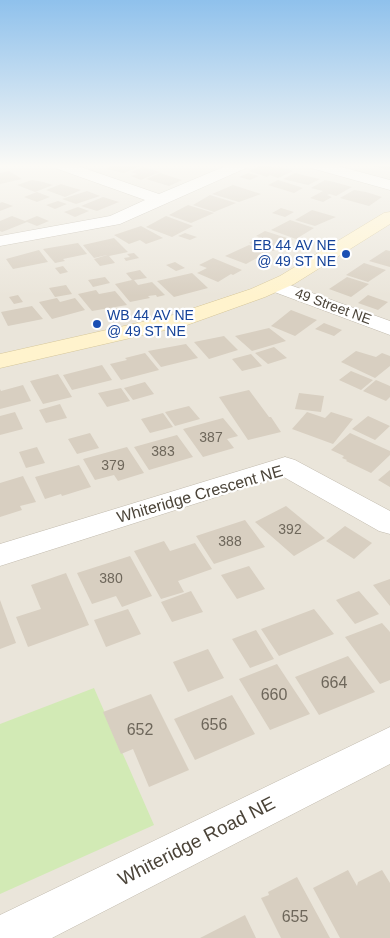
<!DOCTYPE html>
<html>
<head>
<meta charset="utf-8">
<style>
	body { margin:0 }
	canvas { display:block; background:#f6f3ec }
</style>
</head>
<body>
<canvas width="390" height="938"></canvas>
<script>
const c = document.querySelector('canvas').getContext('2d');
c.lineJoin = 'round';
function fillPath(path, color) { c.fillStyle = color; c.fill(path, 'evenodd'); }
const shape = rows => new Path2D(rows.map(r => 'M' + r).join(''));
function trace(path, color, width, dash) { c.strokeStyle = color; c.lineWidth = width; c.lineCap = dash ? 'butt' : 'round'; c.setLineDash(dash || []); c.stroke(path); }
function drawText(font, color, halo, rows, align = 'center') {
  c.font = font + ' Arial,sans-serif'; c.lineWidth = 4.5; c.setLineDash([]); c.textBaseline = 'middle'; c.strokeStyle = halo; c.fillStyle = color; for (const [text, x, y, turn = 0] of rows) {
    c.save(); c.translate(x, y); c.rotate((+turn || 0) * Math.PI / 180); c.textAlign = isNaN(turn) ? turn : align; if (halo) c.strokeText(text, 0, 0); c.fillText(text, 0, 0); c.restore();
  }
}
const residential = shape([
	[0,165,390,165,390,938,0,938]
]);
const green = shape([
	[94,688,154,825,0,894,0,724]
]);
const building = shape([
	[115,165,136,165,140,166,124,173,106,169],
	[263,165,277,168,280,167,293,171,278,178,270,175,267,177,249,171],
	[370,165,390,165,390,169,387,170],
	[143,167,160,172,141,180,131,176,138,174,131,172],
	[9,171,22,179,0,184,0,173],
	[160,173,182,180,169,186,146,179],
	[248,173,259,176,250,180,239,177],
	[295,173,307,176,320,179,308,185,283,179],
	[32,180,43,182,53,185,35,192,17,185],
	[278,180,291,184,303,188,294,193,268,185],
	[325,180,334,182,352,187,336,196,330,194,327,195,332,197,323,202,310,198,323,191,311,188],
	[61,184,67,186,81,190,65,197,46,190],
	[233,185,261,194,239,202,212,194],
	[354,190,366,192,382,197,369,206,340,198],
	[87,191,100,196,76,204,62,199],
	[37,192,50,197,37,202,24,197],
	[210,195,236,203,214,212,193,205],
	[103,197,119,202,97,211,81,206],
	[58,201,67,204,55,209,46,205],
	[2,202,13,206,0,211,0,203],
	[188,205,214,213,191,223,169,215],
	[78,207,89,211,75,217,64,212],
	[281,208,294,212,285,217,272,213],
	[312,210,336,217,315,226,295,220],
	[12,216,25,221,37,216,49,221,37,226,27,222,2,232,0,231,0,221],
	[166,216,193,226,172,237,146,227],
	[290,220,314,228,296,239,271,230],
	[141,226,163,238,146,244,140,240,129,244,114,235],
	[265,231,293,240,273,251,249,243,259,237,256,236],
	[185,233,197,237,190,240,178,236],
	[114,238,128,252,109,256,115,263,100,266,94,259,107,255,94,258,83,245],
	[78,243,87,254,63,259,65,261,55,263,43,249],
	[249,245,268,252,246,264,225,256],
	[39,250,48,262,13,269,6,259],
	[386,250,390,251,390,267,369,261],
	[134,253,139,258,126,261,124,258,130,257,127,254],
	[213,258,242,270,233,275,231,274,218,282,197,273,207,268,199,265],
	[175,262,185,268,176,271,166,265],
	[364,263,386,270,368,282,346,275],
	[63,266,68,272,60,274,55,268],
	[140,270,147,278,134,280,138,285,152,282,165,295,157,297,156,295,148,296,150,298,130,302,115,284,132,280,126,273],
	[192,273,208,288,174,297,157,281],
	[105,277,110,283,93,287,88,280],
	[347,277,369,284,351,297,329,289],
	[66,285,72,294,55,297,49,288],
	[96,290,99,294,115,291,127,305,92,311,78,294],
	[18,295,23,302,14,304,9,297],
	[368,295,388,302,378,310,358,303],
	[57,298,60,302,75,298,85,310,52,319,39,302],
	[32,306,43,319,8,326,1,312],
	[291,310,317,320,295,336,271,326],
	[324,323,342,330,334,336,315,329],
	[269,328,286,341,252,351,235,336],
	[224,336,238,350,209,359,194,342],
	[186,344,198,358,161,367,148,351],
	[274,347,287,358,268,364,255,353],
	[356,351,376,357,382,353,390,356,390,366,375,378,341,362],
	[145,353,159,370,121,380,110,364,127,360,125,358],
	[251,354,262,366,242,371,232,359],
	[102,365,112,380,72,390,63,375],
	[351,371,373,380,361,390,339,380],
	[58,374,72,397,43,404,30,381],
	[376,380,390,386,390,397,386,401,363,391],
	[145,382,154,394,133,400,124,388],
	[23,385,31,401,0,409,0,389,1,391],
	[121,388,130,401,107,407,98,393],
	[249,390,269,417,271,417,281,432,248,440,219,397],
	[299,393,324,396,321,412,295,409],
	[60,404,67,418,46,423,39,410],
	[189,406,200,419,175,426,165,412],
	[15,412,23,429,0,435,0,416],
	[307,412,325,418,331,412,353,419,333,444,292,429],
	[163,413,173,427,150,433,141,419],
	[368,416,390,426,375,440,352,429],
	[223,418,238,436,227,439,234,448,203,457,183,429],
	[90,433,99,448,77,454,68,439],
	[350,433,390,451,390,455,371,473,346,461,347,460,342,458,344,456,331,450],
	[177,435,193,457,149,470,134,447],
	[37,447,45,463,26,468,19,452],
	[127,447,144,473,118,481,114,475,95,480,83,459],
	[79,465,91,487,62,496,61,494,45,499,35,477],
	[390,470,390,487,378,480],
	[23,476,36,502,20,506,22,510,0,517,0,483],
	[286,506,325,538,294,556,255,522],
	[245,520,265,547,214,564,196,536],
	[345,526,372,543,354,559,326,541],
	[164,541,170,551,195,543,212,569,178,581,184,592,161,599,134,551],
	[130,556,152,596,122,607,116,596,92,604,77,573],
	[249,566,265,589,237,599,221,575],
	[66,573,89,625,28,647,16,617,41,609,31,585],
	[390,579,390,606,373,585],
	[191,591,203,612,172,622,161,602],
	[359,591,379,614,355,624,336,600],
	[0,600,16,643,0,649],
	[128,609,141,634,106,647,94,620],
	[314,609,334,634,279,656,261,629],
	[382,623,390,632,390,680,380,684,345,637],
	[256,630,274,659,250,668,232,639],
	[208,649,224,678,188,692,173,662],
	[348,656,375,692,319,715,295,677],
	[277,664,310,714,270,730,239,679],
	[151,694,189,770,149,787,133,749,121,754,103,712],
	[232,695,255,734,195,760,174,719],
	[348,870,357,886,358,882,382,870,390,883,390,938,340,938,313,888],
	[297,877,330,938,281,938,261,898,269,895,268,892],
	[245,915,256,938,200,938]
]);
const street = shape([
	[52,165,75,165,159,194,228,165,249,165,246,168,120,224,0,246,0,236,110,216,145,200,55,168,52,165],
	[308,165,334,165,390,180,390,190,311,168,308,165],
	[276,280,390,321,390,335,269,290,266,286,269,282,276,280],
	[285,457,295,460,390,511,390,534,379,531,282,476,0,566,0,544,285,457],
	[390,727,390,764,52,938,0,938,0,915,390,727]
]);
const secondary = shape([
	[390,212,390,224,294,284,265,297,187,325,0,368,0,354,173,315,251,289,280,276,384,213,390,212]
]);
const markers = [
	[346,254,5,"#1a4fb4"],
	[97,324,5,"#1a4fb4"]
];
const farTransitnames = [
	["EB 44 AV NE",336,246],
	["@ 49 ST NE",336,262],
	["WB 44 AV NE",107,316,"left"],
	["@ 49 ST NE",107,332,"left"]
];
const farStreetnames = [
	["49 Street NE",333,307,20]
];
const numberNames = [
	["387",211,438],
	["383",163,452],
	["379",113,466],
	["392",290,530],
	["388",230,542],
	["380",111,579]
];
const streetNames = [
	["Whiteridge Crescent NE",200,495,-16]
];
const nearNumbernames = [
	["664",334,684],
	["660",274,696],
	["656",214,726],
	["652",140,731],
	["655",295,918]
];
const nearStreetnames = [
	["Whiteridge Road NE",197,842,-27]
];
fillPath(residential, '#eae5da');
fillPath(green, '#d2eab5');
fillPath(building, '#d8cfc1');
trace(street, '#c2bbae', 1);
trace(secondary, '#d6c79b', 1);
fillPath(street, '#fff');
fillPath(secondary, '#fff3cd');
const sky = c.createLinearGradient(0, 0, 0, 296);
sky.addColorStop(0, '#8fc1ec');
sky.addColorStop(0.56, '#fbfaf6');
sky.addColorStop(1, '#fbfaf600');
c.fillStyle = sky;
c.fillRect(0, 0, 390, 296);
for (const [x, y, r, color] of markers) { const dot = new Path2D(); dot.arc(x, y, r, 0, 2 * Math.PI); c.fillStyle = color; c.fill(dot); trace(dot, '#fff', 2); }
drawText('14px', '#164399', '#fff', farTransitnames, 'right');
drawText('14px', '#4b4439', '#fff', farStreetnames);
drawText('14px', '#6e675b', null, numberNames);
drawText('16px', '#4b4439', '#fff', streetNames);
drawText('16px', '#6e675b', null, nearNumbernames);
drawText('19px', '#4b4439', '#fff', nearStreetnames);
</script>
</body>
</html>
